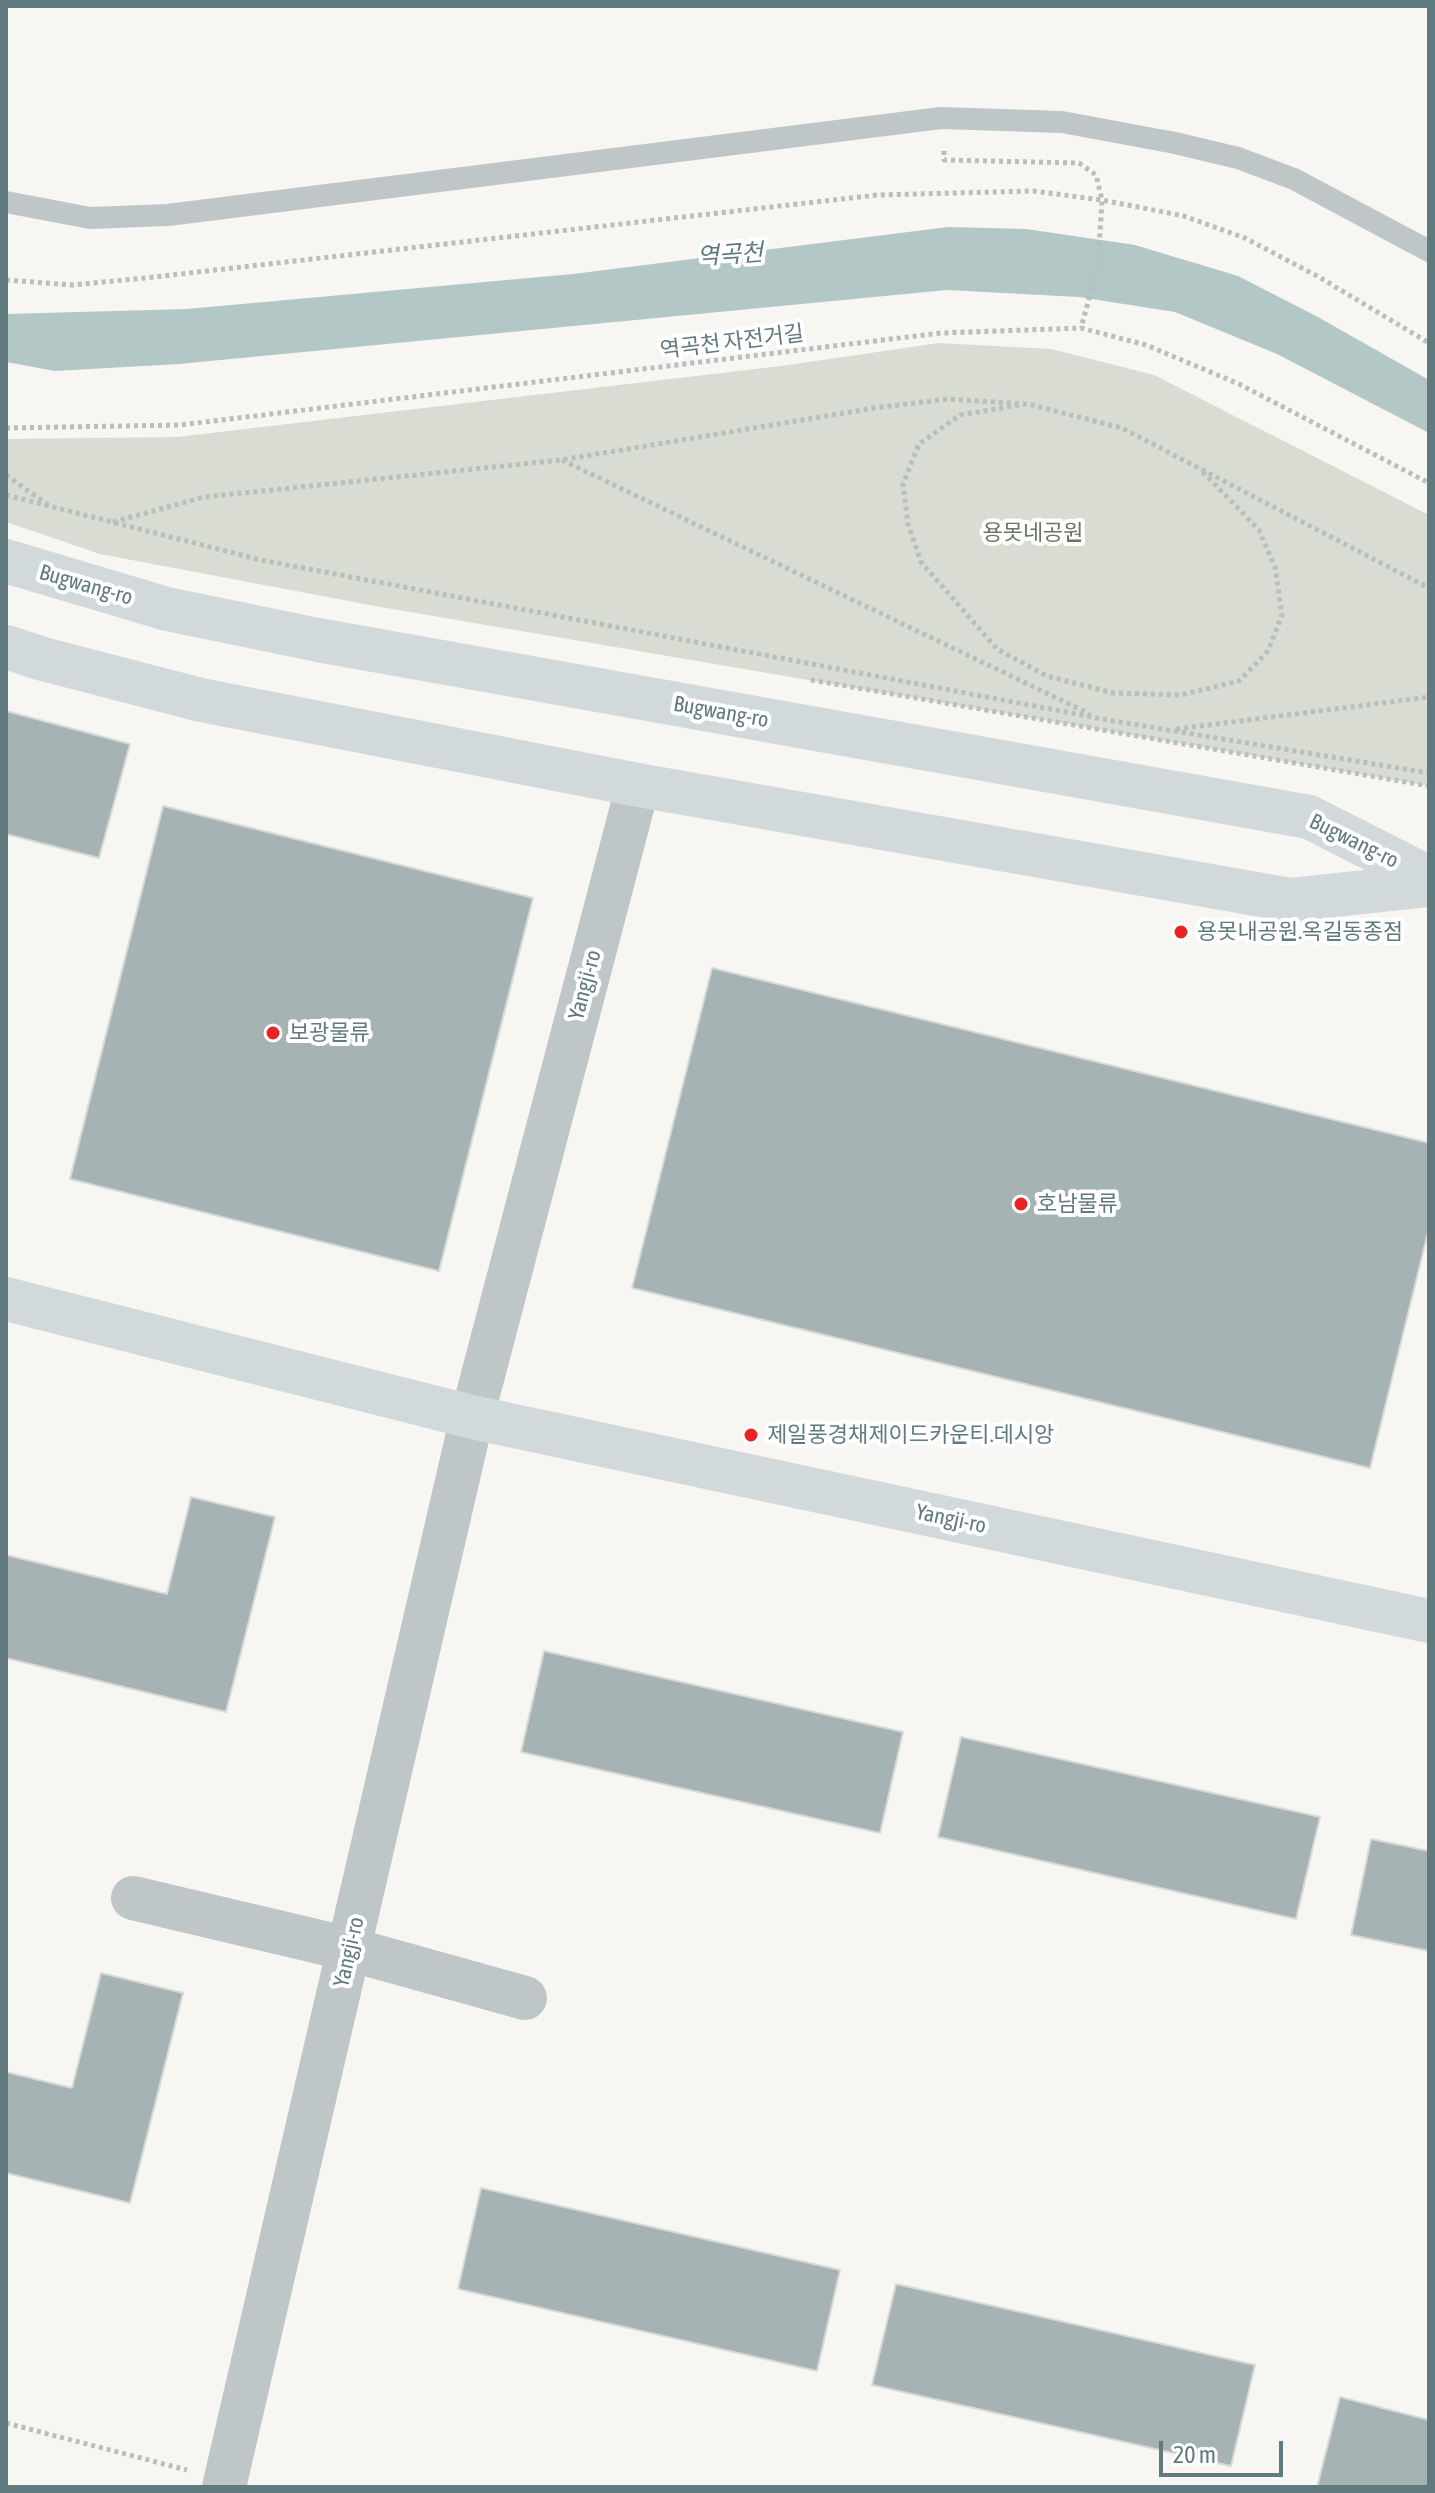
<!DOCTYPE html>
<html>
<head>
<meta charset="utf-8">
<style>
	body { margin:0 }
	#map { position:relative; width:1435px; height:2493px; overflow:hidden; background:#f7f6f3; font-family:"Asap Condensed",sans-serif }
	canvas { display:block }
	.frame { position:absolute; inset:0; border:8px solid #617a7f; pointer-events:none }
	.scale { position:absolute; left:1159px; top:2441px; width:124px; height:36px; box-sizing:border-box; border:4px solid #617a7f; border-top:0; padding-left:10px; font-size:24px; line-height:28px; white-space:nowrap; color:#617a7f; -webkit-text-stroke:6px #fff; paint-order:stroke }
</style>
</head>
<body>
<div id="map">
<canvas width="1435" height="2493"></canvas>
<div class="frame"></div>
<div class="scale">20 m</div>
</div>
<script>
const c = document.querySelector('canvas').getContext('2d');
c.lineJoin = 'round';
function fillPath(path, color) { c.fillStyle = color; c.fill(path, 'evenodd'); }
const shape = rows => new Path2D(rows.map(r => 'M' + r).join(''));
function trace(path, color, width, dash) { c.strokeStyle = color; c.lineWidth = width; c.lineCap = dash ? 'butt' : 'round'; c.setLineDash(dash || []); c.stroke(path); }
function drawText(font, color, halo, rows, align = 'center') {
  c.font = font + ' "Asap Condensed","Noto Sans KR",sans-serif'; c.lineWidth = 8; c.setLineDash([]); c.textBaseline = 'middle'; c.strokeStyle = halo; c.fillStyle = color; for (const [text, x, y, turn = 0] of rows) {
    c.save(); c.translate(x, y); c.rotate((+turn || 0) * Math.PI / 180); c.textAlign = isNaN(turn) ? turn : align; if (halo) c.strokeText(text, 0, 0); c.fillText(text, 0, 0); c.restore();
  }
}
const green = shape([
	[939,343,1051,349,1154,375,1429,515,1429,786,375,606,100,554,6,522,6,439,177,437,781,366]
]);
const water = shape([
	[948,227,1026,229,1135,245,1238,276,1318,317,1429,380,1429,433,1277,354,1175,312,1079,297,947,290,179,364,55,371,6,362,6,314,187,309,573,274]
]);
const building = shape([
	[6,711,130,744,99,858,6,834,6,711],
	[163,806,533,898,439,1271,70,1179,163,806],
	[712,968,1429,1143,1429,1228,1370,1468,632,1288,712,968],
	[191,1497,275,1517,226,1712,6,1658,6,1555,167,1594,191,1497],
	[544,1651,903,1732,880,1833,521,1752,544,1651],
	[961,1737,1320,1817,1296,1919,938,1837,961,1737],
	[1371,1839,1429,1851,1429,1951,1351,1935,1371,1839],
	[101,1973,183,1993,130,2203,6,2173,6,2072,72,2088,101,1973],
	[481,2188,840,2270,817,2371,458,2289,481,2188],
	[896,2284,1255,2365,1231,2466,872,2385,896,2284],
	[1340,2397,1429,2420,1429,2487,1317,2487,1340,2397]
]);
const path = shape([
	[944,151,944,160,1079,163,1096,175,1102,200,1098,265,1081,328],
	[6,280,72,285,145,278,877,195,1033,191,1102,200,1184,216,1245,238,1319,277,1429,343],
	[1019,405,960,415,919,444,903,484,908,524,921,562,997,649,1047,676,1113,693,1181,695,1239,681,1268,651,1282,615,1275,567,1259,530,1201,470],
	[6,428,180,425,941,333,1081,328,1146,345,1239,384,1429,483],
	[562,460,1090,714],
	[6,475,48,505],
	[6,495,261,560,1114,721,1429,773],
	[113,522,204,497,561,460,874,408,948,399,1028,404,1122,428,1429,588],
	[811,680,1429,786],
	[1176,729,1429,697],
	[6,2423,187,2470]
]);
const lane = shape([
	[6,202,90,218,168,215,941,118,1062,122,1175,143,1238,158,1294,179,1429,251]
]);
const street = shape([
	[133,1898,349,1949,525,1998],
	[224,2487,472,1417,638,785]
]);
const secondary = shape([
	[6,561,167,609,318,640,1309,817,1429,878],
	[6,647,43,659,201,700,638,785,1290,900,1429,885],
	[6,1299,472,1417,1429,1621]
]);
const markers = [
	[1181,932,8,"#e72326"],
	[273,1033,8,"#e72326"],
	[1021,1204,8,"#e72326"],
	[751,1435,8,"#e72326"]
];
const streetNames = [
	["역곡천 자전거길",732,342,-7],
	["Bugwang-ro",86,585,16],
	["Bugwang-ro",721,712,10],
	["Bugwang-ro",1354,841,26],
	["Yangji-ro",585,985,-75],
	["Yangji-ro",951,1519,12],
	["Yangji-ro",349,1952,-77]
];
const parkNames = [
	["용못네공원",1033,533]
];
const poiNames = [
	["용못내공원.옥길동종점",1197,932],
	["보광물류",289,1033],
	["호남물류",1037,1204],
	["제일풍경채제이드카운티.데시앙",767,1435]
];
const waterNames = [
	["역곡천",730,255,-4]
];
fillPath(green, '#d8dcd2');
fillPath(water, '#b4c7c7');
fillPath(building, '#a6b3b5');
trace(building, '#d8d8d6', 2);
trace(path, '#b9bebf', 5, [4, 4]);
trace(lane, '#bfc6c8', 22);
trace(street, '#bfc6c8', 44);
trace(secondary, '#d2d9db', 44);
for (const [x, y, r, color] of markers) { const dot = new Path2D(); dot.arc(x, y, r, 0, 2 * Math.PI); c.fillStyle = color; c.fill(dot); trace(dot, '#fff', 3); }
drawText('22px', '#617a7f', '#fff', streetNames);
drawText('22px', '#6a7760', '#fff', parkNames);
drawText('22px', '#617a7f', '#fff', poiNames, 'left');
drawText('italic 24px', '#5b7a7b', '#fff', waterNames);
</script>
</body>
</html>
